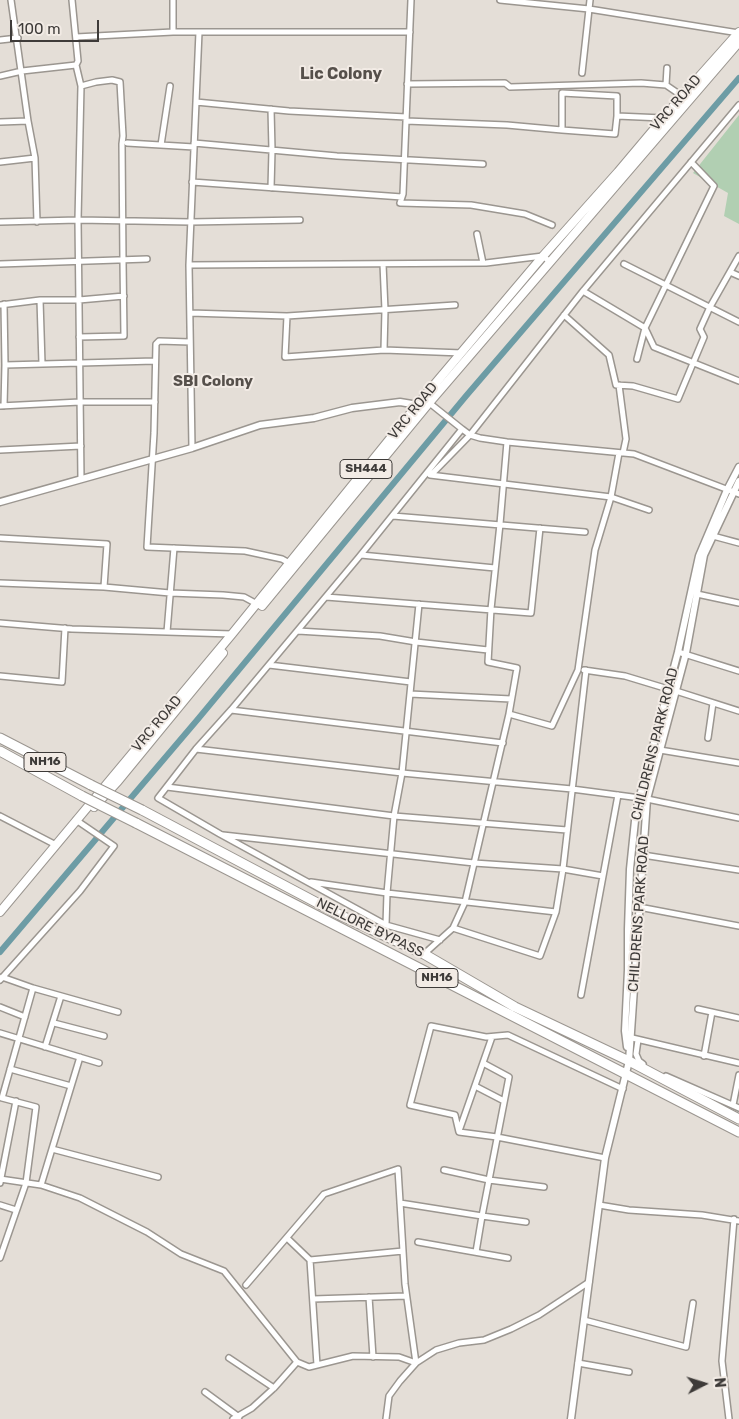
<!DOCTYPE html>
<html>
<head>
<meta charset="utf-8">
<style>
	body { margin:0 }
	#map { position:relative; width:739px; height:1419px; overflow:hidden; background:#e4ded7; font-family:Rubik,sans-serif }
	canvas { display:block }
	.north { position:absolute; left:679px; top:1359px; width:50px; height:50px; -webkit-text-stroke:4px #f2ebe5; paint-order:stroke; rotate:85deg; font-size:14px; font-weight:700; line-height:20px; text-align:center; color:#3e3b39 }
	.north::after { content:''; display:block; margin:auto; width:18px; height:22px; background:#3e3b39; clip-path:polygon(50% 0,100% 100%,50% 72%,0 100%) }
	.scale { position:absolute; left:10px; top:20px; width:89px; height:22px; box-sizing:border-box; border:2px solid #3e3b39; border-top:0; padding-left:6px; font-size:15px; line-height:18px; white-space:nowrap; color:#3e3b39; -webkit-text-stroke:4px #f2ebe5; paint-order:stroke }
</style>
</head>
<body>
<div id="map">
<canvas width="739" height="1419"></canvas>
<div class="north">N</div>
<div class="scale">100 m</div>
</div>
<script>
const c = document.querySelector('canvas').getContext('2d');
c.lineJoin = 'round';
function fillPath(path, color) { c.fillStyle = color; c.fill(path, 'evenodd'); }
const shape = rows => new Path2D(rows.map(r => 'M' + r).join(''));
function trace(path, color, width, dash) { c.strokeStyle = color; c.lineWidth = width; c.lineCap = dash ? 'butt' : 'round'; c.setLineDash(dash || []); c.stroke(path); }
function drawText(font, color, halo, rows, align = 'center') {
  c.font = font + ' Rubik,sans-serif'; c.lineWidth = 4; c.setLineDash([]); c.textBaseline = 'middle'; c.strokeStyle = halo; c.fillStyle = color; for (const [text, x, y, turn = 0] of rows) {
    c.save(); c.translate(x, y); c.rotate((+turn || 0) * Math.PI / 180); c.textAlign = isNaN(turn) ? turn : align; if (halo) c.strokeText(text, 0, 0); c.fillText(text, 0, 0); c.restore();
  }
}
const green = shape([
	[739,115,739,224,724,216,728,193,693,173]
]);
const canal = shape([
	[0,952,198,719,466,396,739,78]
]);
const minor = shape([
	[11,0,28,121],
	[72,0,78,61,76,65,81,86,96,82,112,80,120,82,123,136,122,144,123,261,124,336,79,337],
	[173,0,173,32,410,32],
	[411,0,403,194,400,203,471,205,525,214,552,225],
	[500,0,589,9,739,33],
	[76,37,173,32],
	[0,40,18,38],
	[582,73,590,0],
	[0,76,22,71,76,65],
	[407,84,505,83,510,87,641,83,666,85,682,96],
	[666,85,667,68],
	[196,102,289,111,406,117],
	[271,109,272,150,271,188],
	[406,121,507,125,562,130,562,93,617,96,617,116,663,118],
	[0,122,28,121,35,158,37,222],
	[562,130,615,134,617,116],
	[127,143,194,147],
	[194,143,337,156,483,164],
	[161,145,170,86],
	[0,162,35,158],
	[691,162,714,186,645,328,654,347,739,381],
	[192,182,402,197],
	[0,222,78,220,191,222,300,220],
	[477,234,483,263],
	[0,264,147,259],
	[383,264,385,310,384,350,462,353],
	[624,264,739,322],
	[189,265,486,263,543,256,550,262],
	[730,272,739,276],
	[583,291,645,328,637,359],
	[40,300,42,364],
	[4,304,5,365],
	[0,305,40,300,79,300,124,296],
	[190,313,287,316,455,305],
	[564,315,609,355,616,385,633,386,678,399,704,337,700,329,710,307,739,256],
	[287,316,285,357,384,350],
	[190,342,159,341,156,344,154,433,147,547,245,551,282,559,291,564],
	[619,385,626,439,623,453],
	[427,401,462,429,470,435,480,438,507,442,634,454,739,494],
	[0,406,80,402,155,402],
	[4,406,5,365,155,361],
	[192,448,189,265,199,32],
	[0,450,81,446],
	[430,475,611,497,649,510],
	[431,475,470,435,583,291,739,105],
	[81,479,78,220,81,86],
	[393,516,585,532],
	[713,536,739,543],
	[0,538,107,544,104,587],
	[174,548,167,632,232,634],
	[361,555,495,568],
	[0,583,104,587,170,593,223,595,244,597,257,604],
	[697,594,739,603],
	[326,597,531,613,540,528],
	[0,623,72,629,167,632],
	[298,631,380,636,416,642,488,650],
	[678,652,739,671],
	[269,665,411,682],
	[584,670,625,676,668,689],
	[0,676,62,682,65,628],
	[676,691,739,711],
	[410,694,511,699],
	[231,710,503,743],
	[509,714,552,726,578,670,595,550,611,497,619,453],
	[708,738,713,703],
	[196,749,402,773,572,789,640,798],
	[660,750,739,763],
	[167,787,394,816,567,830],
	[647,799,739,818],
	[0,816,56,845],
	[223,835,474,863,563,869,603,876],
	[643,855,739,870],
	[311,882,387,893,556,912],
	[639,907,739,926],
	[386,925,387,893,394,816,402,773,419,604],
	[453,928,540,956,556,912,563,869,586,670],
	[440,940,386,925,220,834,158,798,196,749,231,710,359,557,462,429],
	[424,954,453,928,465,902,509,714,517,668,488,662,491,609,500,524,507,442],
	[2,977,33,988,118,1012],
	[0,980,80,891,114,846,76,820],
	[581,995,618,795],
	[0,1007,25,1017],
	[698,1009,739,1018],
	[54,1023,104,1036],
	[0,1033,99,1063],
	[628,1037,739,1063],
	[638,1040,636,1054,639,1061,643,1064],
	[45,1047,61,996],
	[704,1056,712,1012],
	[10,1069,71,1086],
	[666,1076,739,1108],
	[475,1086,504,1101],
	[733,1105,739,1075],
	[459,1131,492,1037],
	[52,1149,158,1177],
	[605,1158,497,1137,459,1132,455,1115,410,1105,431,1026,486,1037,508,1035,623,1089],
	[444,1170,489,1180,544,1187],
	[0,1179,41,1185,80,1198,147,1232,181,1254,224,1271,297,1362,309,1367,353,1356,399,1357,416,1363,405,1284,398,1169,324,1194,246,1285],
	[0,1183,16,1101],
	[41,1185,80,1057],
	[400,1203,482,1216,509,1077,483,1063],
	[0,1205,16,1210],
	[599,1205,629,1210,702,1215,739,1221],
	[287,1238,310,1260],
	[418,1242,508,1258],
	[476,1252,482,1216,526,1222],
	[0,1258,26,1183,36,1107,2,1098,33,988],
	[369,1297,373,1357],
	[313,1299,406,1296],
	[584,1320,686,1347,693,1303],
	[229,1358,274,1388],
	[578,1363,629,1372],
	[317,1365,310,1260,403,1251],
	[205,1392,239,1417],
	[233,1419,252,1408,274,1388,297,1362],
	[386,1419,389,1396,400,1381,416,1363,436,1350,459,1343,484,1340,511,1329,539,1315,589,1282],
	[729,1419,722,1361,734,1219]
]);
const tertiary = shape([
	[0,502,192,448,260,425,314,418,352,408,400,402,418,405],
	[627,1047,625,1031,628,970,628,929,630,869,636,811,678,652,699,556,727,490,739,467],
	[571,1419,605,1158,629,1061,647,799,686,653,704,555,739,481]
]);
const primary = shape([
	[262,606,429,403,739,42],
	[94,807,118,781,223,653],
	[0,912,232,634,423,398,543,256,618,172,682,96,739,32]
]);
const trunk = shape([
	[0,738,91,785],
	[0,751,82,796],
	[142,810,340,915,424,954,515,1007,629,1061,739,1119],
	[136,823,739,1132]
]);
const trunkBridge = shape([
	[91,785,142,810],
	[82,796,136,823]
]);
const shields = [
	[366,469,52],
	[45,762,42],
	[437,978,42]
];
const shieldNames = [
	["SH444",366,469],
	["NH16",45,762],
	["NH16",437,978]
];
const streetNames = [
	["VRC ROAD",676,103,-49],
	["VRC ROAD",413,411,-51],
	["VRC ROAD",157,724,-50],
	["CHILDRENS PARK ROAD",655,744,-76],
	["CHILDRENS PARK ROAD",639,914,-86],
	["NELLORE BYPASS",370,928,26]
];
const neighbourhoodNames = [
	["SBI Colony",213,382]
];
const quarterNames = [
	["Lic Colony",341,74]
];
fillPath(green, '#b1cfb2');
trace(canal, '#6d9ca5', 6);
trace(minor, '#9b9690', 8);
trace(tertiary, '#9b9690', 9);
trace(primary, '#9b9690', 10);
trace(trunk, '#9b9690', 11);
trace(minor, '#fff', 5);
trace(tertiary, '#fff', 6);
trace(primary, '#fff', 8);
trace(trunk, '#fff', 9);
trace(trunkBridge, '#9b9690', 11, []);
trace(trunkBridge, '#fff', 9);
for (const [x, y, w] of shields) { const box = new Path2D(); box.roundRect(x - w / 2, y - 9.5, w, 19, 4); c.fillStyle = '#f2ebe5'; c.fill(box); trace(box, '#3e3b39', 1); }
drawText('bold 12px', '#3e3b39', null, shieldNames);
drawText('14px', '#3e3b39', '#f2ebe5', streetNames);
drawText('bold 15px', '#56504b', '#f2ebe5', neighbourhoodNames);
drawText('bold 16px', '#56504b', '#f2ebe5', quarterNames);
</script>
</body>
</html>
